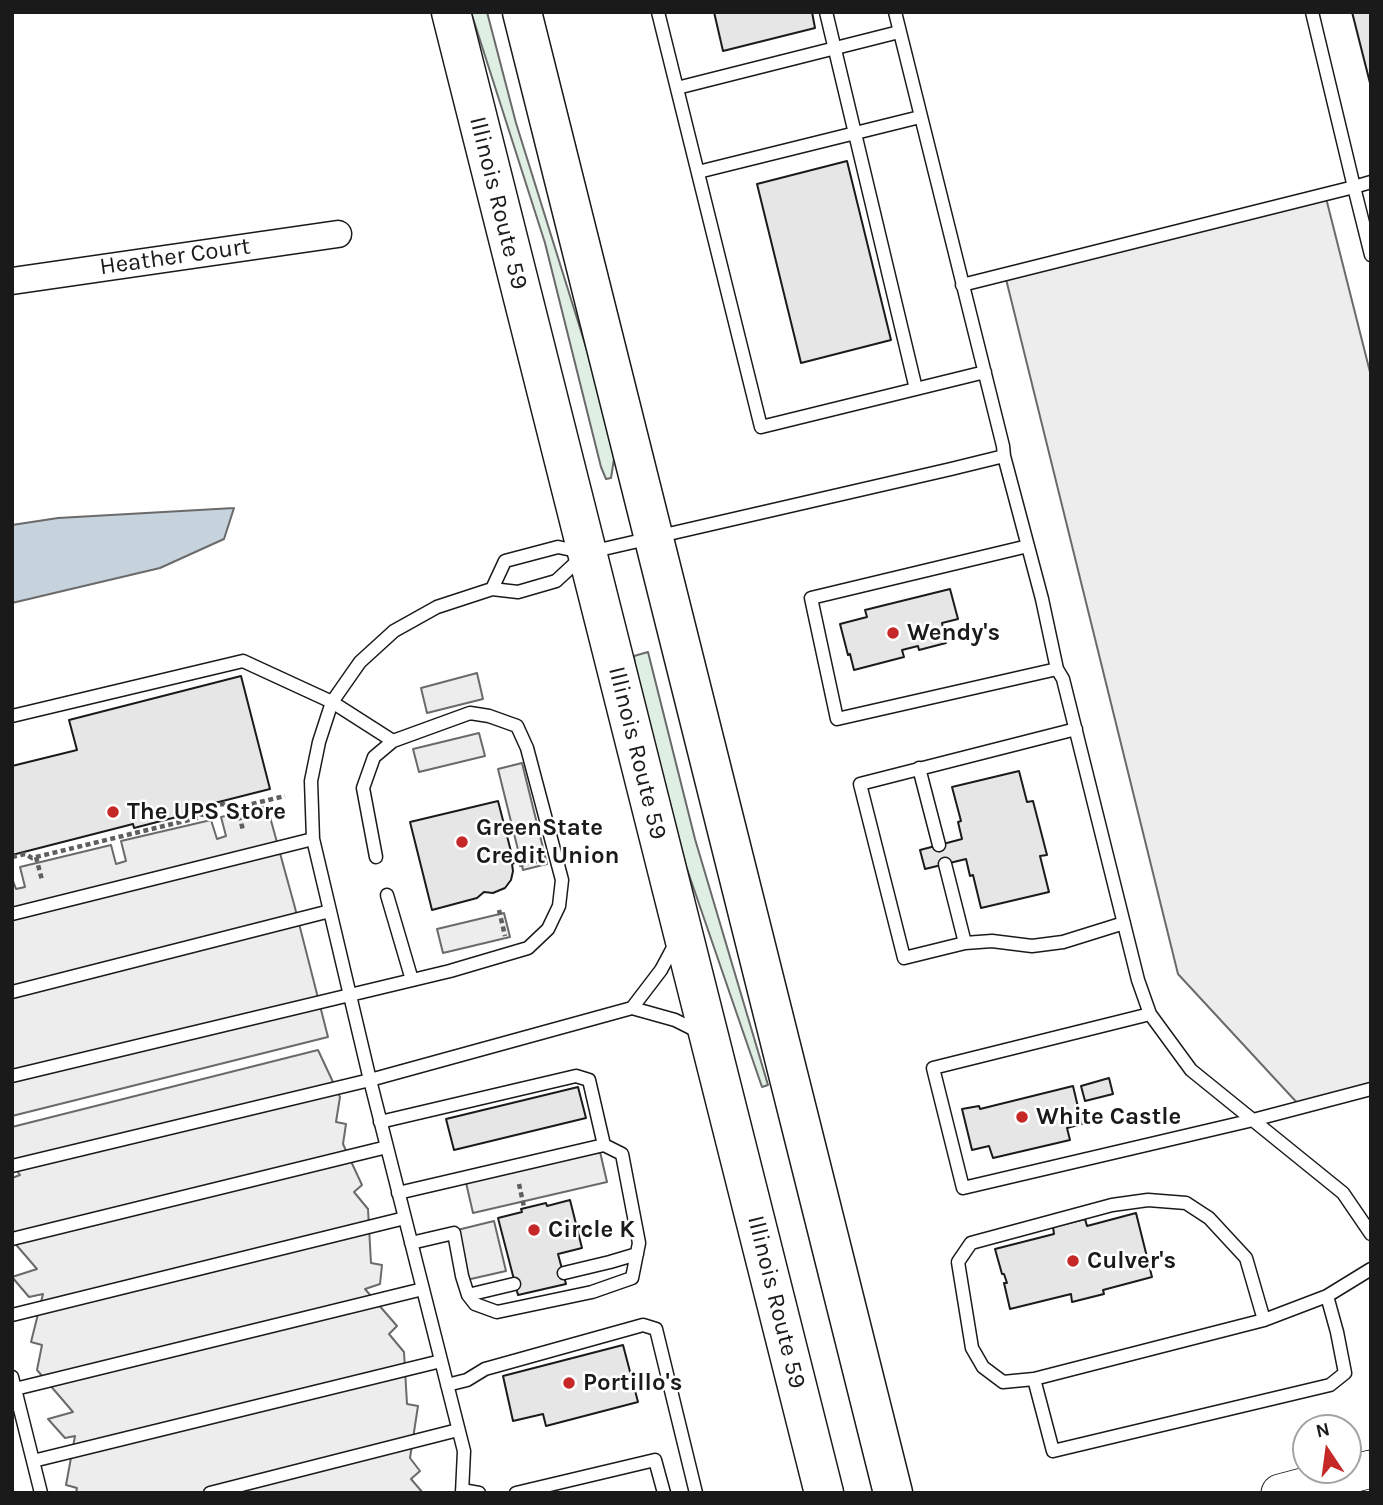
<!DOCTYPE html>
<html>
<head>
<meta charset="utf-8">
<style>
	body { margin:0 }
	#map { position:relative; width:1383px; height:1505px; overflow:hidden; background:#fff; font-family:Karla,sans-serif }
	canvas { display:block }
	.frame { position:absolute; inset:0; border:14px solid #1a1a1a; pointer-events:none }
	.north { position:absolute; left:1292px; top:1414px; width:70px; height:70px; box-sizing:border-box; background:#fff; border:2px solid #a3a3a3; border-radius:50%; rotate:347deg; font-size:19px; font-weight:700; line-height:28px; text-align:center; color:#1a1a1a }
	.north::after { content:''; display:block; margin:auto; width:24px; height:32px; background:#c62828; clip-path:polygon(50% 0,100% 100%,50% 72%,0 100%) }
</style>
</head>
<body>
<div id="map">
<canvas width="1383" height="1505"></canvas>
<div class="frame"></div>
<div class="north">N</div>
</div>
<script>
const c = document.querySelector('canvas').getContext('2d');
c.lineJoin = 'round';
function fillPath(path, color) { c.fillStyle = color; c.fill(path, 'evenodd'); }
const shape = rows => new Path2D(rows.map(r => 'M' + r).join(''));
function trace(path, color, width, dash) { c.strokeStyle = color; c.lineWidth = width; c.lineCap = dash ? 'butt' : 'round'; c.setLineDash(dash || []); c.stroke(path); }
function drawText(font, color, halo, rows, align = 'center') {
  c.font = font + ' Karla,sans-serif'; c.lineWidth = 5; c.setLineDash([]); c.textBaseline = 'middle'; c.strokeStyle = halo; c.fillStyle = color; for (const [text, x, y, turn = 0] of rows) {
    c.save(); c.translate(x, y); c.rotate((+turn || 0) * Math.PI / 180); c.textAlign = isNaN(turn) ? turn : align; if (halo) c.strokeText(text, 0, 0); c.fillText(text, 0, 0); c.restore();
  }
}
const green = shape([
	[471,12,487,12,516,123,595,376,613,446,614,459,611,478,606,479,601,467,545,243,471,12],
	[648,652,695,839,768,1085,762,1087,686,866,635,668,634,656,648,652]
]);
const parking = shape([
	[1325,194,1371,376,1371,1089,1301,1107,1178,974,1005,275,1325,194],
	[477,673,483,699,427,713,421,688,477,673],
	[479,733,485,756,419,772,413,749,479,733],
	[522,763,547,864,523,870,498,769,522,763],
	[267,806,294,904,328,1037,12,1116,12,878,16,889,25,887,20,867,111,845,116,864,126,861,121,841,211,820,217,839,226,836,221,817,267,806],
	[504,913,510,937,443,953,437,929,504,913],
	[318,1050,340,1097,336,1122,346,1124,343,1144,362,1185,354,1192,368,1209,371,1263,382,1265,380,1284,365,1289,397,1326,389,1334,404,1352,407,1404,418,1406,410,1458,420,1471,411,1479,423,1493,76,1493,77,1488,66,1485,75,1436,65,1438,48,1419,73,1412,37,1370,42,1345,31,1342,43,1294,29,1297,12,1277,37,1269,12,1240,12,1178,20,1175,12,1164,12,1127,318,1050],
	[598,1143,607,1182,473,1213,464,1174,598,1143],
	[494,1221,506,1271,462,1281,449,1232,494,1221]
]);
const water = shape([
	[234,508,224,539,160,568,12,603,12,525,58,518,234,508]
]);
const building = shape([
	[714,12,812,12,815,28,723,51,714,12],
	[1352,12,1371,12,1371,87,1352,12],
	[847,161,891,340,801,363,757,184,847,161],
	[950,589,958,619,942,623,946,643,919,650,918,646,902,650,904,657,854,670,850,654,848,655,840,624,867,617,865,610,950,589],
	[241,676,270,789,195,808,196,812,134,828,133,824,12,855,12,766,77,750,69,720,241,676],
	[1019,771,1027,802,1033,801,1047,855,1040,856,1049,892,981,908,973,875,970,876,966,859,925,869,920,850,962,839,958,822,961,821,952,787,1019,771],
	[498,801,514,863,512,864,513,871,511,880,505,888,500,890,493,893,484,892,477,898,432,910,410,822,498,801],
	[1109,1078,1113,1094,1085,1101,1081,1086,1109,1078],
	[1073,1086,1082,1124,1067,1128,1070,1140,993,1158,989,1146,972,1150,962,1109,979,1106,980,1109,1073,1086],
	[578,1087,586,1118,454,1150,446,1119,578,1087],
	[570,1200,582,1248,558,1254,566,1284,518,1295,498,1218,522,1212,521,1209,546,1203,547,1206,570,1200],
	[1136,1213,1152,1277,1103,1290,1104,1294,1072,1302,1071,1294,1010,1309,1004,1283,1007,1283,1004,1274,1002,1274,995,1249,1054,1234,1053,1227,1085,1219,1087,1226,1136,1213],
	[623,1345,638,1402,546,1426,543,1414,513,1421,503,1376,623,1345]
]);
const path = shape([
	[238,807,243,831],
	[12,857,25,854,32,858,201,817,204,808,223,804,231,809,285,796],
	[36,857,42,880],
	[519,865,537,861],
	[499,910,505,936],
	[519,1184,524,1207]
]);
const lane = shape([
	[658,12,761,427,985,372],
	[826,12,916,389],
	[895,12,1003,446,1004,456,1042,599,1057,669,1063,679,1138,980,1150,1014,1191,1070,1343,1193,1371,1234],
	[1312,12,1354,187,1371,182],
	[677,88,899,32],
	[698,172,920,117],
	[962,285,1354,187,1371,255],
	[1028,546,811,598,837,719,1057,669],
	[492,589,505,561,558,547,586,553,951,469,1004,456],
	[12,716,243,661,332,702,393,741],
	[1076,729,860,784,904,958,965,943,992,941,1032,946,1063,942,1124,923],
	[919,768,939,845],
	[945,864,965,943],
	[387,895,412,980],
	[12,914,313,839],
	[12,992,330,911],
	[632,1008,661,970,676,942],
	[1150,1014,933,1068,963,1188,1253,1120,1371,1089],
	[12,1076,450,971,528,948,548,929,559,906,562,880,527,748,517,726,489,716,470,713,393,741,374,757,363,788,376,857],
	[380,1122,576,1076,589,1080,604,1145,398,1193],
	[12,1166,370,1080,632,1008,675,1020,701,1033],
	[12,1239,387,1147],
	[411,1243,454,1233,462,1276,468,1295,475,1304,497,1312,592,1292,632,1278,639,1243,622,1154,604,1145],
	[564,1273,610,1262,637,1254],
	[468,1295,514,1284],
	[12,1315,405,1218],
	[1264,1320,1246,1258,1209,1218,1186,1203,1148,1200,1112,1205,971,1243,958,1262,972,1348,983,1367,1003,1382,1034,1379,1264,1320,1327,1296,1371,1269],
	[12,1377,41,1493],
	[1034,1379,1053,1451,1330,1385,1345,1373,1337,1332,1327,1296],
	[447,1385,467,1380,485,1369,643,1325,656,1329,696,1493],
	[15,1389,423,1289],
	[33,1461,441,1361],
	[462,1490,479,1493],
	[210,1493,458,1430],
	[462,1493,464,1451,370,1080,313,839,311,781,319,742,332,702,360,662,394,631,437,607,492,589,518,592,556,581,583,556],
	[516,1493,655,1460,664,1493]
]);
const street = shape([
	[12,281,338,234]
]);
const secondary = shape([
	[1280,1493,1371,1469]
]);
const primary = shape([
	[451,12,824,1493],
	[522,12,893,1493]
]);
const markers = [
	[893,633,7,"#c62828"],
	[113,812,7,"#c62828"],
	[462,842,7,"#c62828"],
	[1022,1117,7,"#c62828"],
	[534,1230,7,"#c62828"],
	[1073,1261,7,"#c62828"],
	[569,1383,7,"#c62828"]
];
const streetNames = [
	["Illinois Route 59",498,203,76],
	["Heather Court",175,257,-8],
	["Illinois Route 59",637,753,76],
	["Illinois Route 59",776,1302,76]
];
const poiNames = [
	["Wendy's",907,633],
	["The UPS Store",127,812],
	["GreenState",476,828],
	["Credit Union",476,856],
	["White Castle",1036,1117],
	["Circle K",548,1230],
	["Culver's",1087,1261],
	["Portillo's",583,1383]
];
fillPath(green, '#e0efe3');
trace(green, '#6a6a6a', 2);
fillPath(parking, '#ededed');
trace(parking, '#6a6a6a', 2);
fillPath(water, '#c6d2dc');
trace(water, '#6a6a6a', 2);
fillPath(building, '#e6e6e6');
trace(building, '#1a1a1a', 2);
trace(lane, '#1a1a1a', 15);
trace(street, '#1a1a1a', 29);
trace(secondary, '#1a1a1a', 39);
trace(primary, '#1a1a1a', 41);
trace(path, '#5f5f5f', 4.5, [5, 3.5]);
trace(lane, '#fff', 12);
trace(street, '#fff', 26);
trace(secondary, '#fff', 37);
trace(primary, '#fff', 38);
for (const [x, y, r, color] of markers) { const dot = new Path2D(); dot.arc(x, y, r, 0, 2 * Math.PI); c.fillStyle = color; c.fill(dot); trace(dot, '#fff', 2.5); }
drawText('24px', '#1a1a1a', '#fff', streetNames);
drawText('bold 24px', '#1a1a1a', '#fff', poiNames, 'left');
</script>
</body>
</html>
